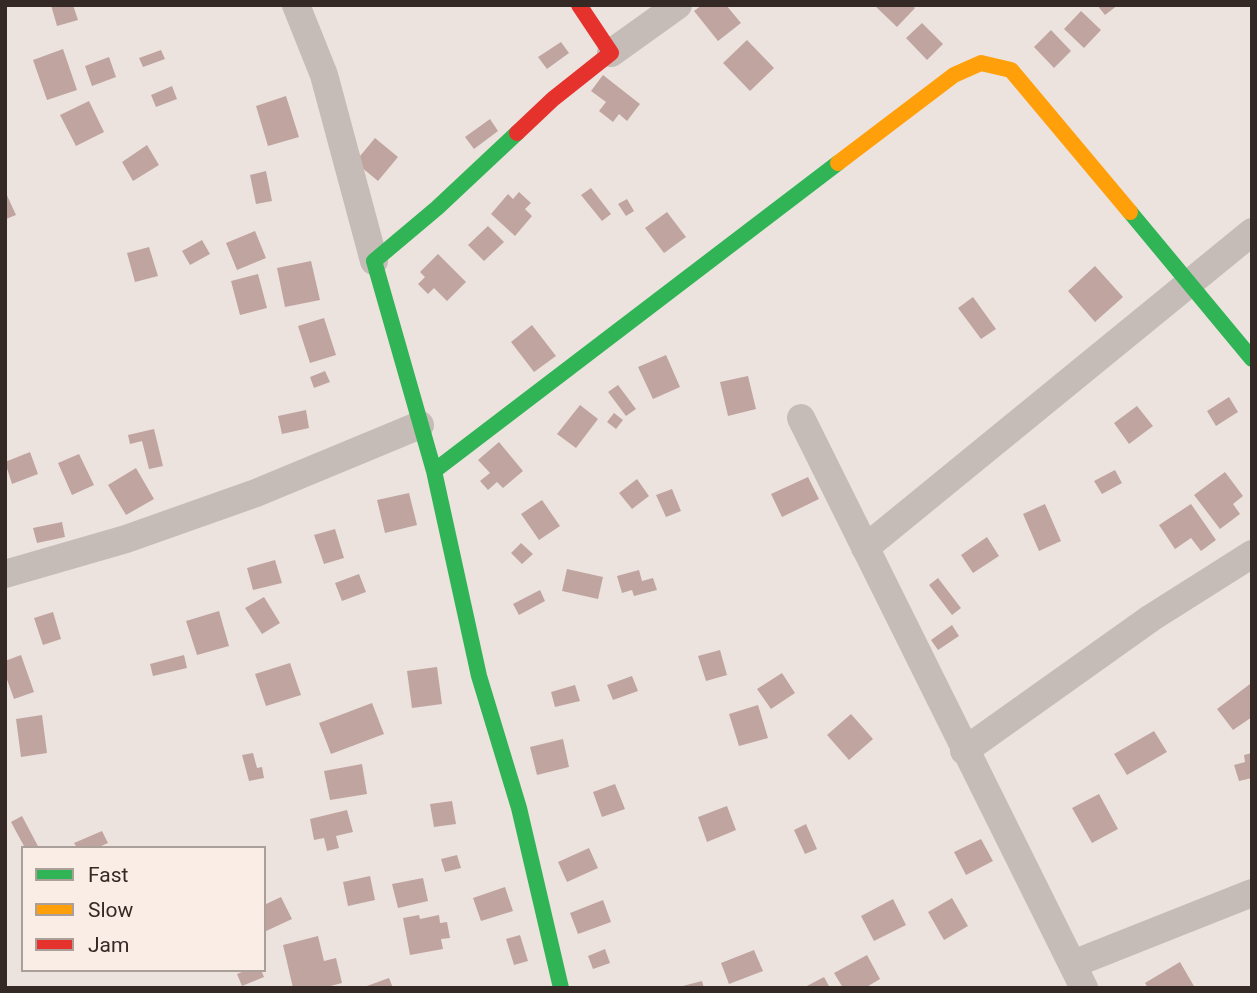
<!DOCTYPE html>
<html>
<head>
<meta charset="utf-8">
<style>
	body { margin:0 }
	#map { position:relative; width:1257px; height:993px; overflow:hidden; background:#ece3df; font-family:Roboto,sans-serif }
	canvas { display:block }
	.frame { position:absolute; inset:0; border:7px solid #352926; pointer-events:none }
	.legend { position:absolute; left:21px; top:846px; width:245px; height:126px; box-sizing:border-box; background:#f9ede5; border:2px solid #ab9f99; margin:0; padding:9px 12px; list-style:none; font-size:21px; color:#352926 }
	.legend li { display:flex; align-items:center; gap:14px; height:35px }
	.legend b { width:35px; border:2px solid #ab9f99 }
</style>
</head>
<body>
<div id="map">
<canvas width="1257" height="993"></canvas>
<div class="frame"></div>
<ul class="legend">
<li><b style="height:9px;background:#30b455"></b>Fast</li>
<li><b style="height:9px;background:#ff9f0a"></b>Slow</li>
<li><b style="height:9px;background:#e5322d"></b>Jam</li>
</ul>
</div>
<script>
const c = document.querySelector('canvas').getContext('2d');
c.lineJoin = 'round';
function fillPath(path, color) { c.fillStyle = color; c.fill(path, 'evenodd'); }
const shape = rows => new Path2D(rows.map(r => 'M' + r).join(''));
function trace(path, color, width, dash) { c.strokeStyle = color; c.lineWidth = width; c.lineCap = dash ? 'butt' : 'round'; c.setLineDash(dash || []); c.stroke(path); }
const building = shape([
	[51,5,73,5,78,20,57,26],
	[702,5,726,5,741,23,718,41,694,11],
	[874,5,912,5,915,8,897,27],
	[1097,5,1118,5,1105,15],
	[1081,11,1101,30,1084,48,1064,29],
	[922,23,943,44,927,60,906,38],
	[1051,30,1071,51,1054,68,1034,47],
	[747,40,774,68,750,91,723,63],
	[561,42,569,53,547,69,538,57],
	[63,49,77,90,47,100,33,60],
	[161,50,165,59,143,67,139,58],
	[109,57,116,77,92,86,85,66],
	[603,75,640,104,627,121,619,114,613,122,599,111,606,102,591,91],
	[172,86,177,99,156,107,151,95],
	[286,96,299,137,268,146,256,106],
	[89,101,104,132,76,146,60,115],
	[490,119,498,131,474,149,465,137],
	[375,138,398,157,378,181,355,162],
	[147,145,159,165,133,181,122,162],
	[266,171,272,201,256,204,250,175],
	[591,188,611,214,602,221,581,195],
	[5,191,16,215,6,219,5,217],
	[519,192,531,203,525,209,532,216,515,236,491,214,508,194,513,199],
	[627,199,634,211,626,216,618,204],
	[667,212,686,237,664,253,645,228],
	[488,226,504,242,484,261,468,245],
	[255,231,266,258,237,270,226,243],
	[202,240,210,254,190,265,182,251],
	[149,247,158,276,135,282,127,253],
	[438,254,466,282,447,301,434,288,428,294,418,284,425,277,420,272],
	[311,261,320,300,285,307,277,268],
	[1095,266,1123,297,1095,322,1068,291],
	[258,274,267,308,240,315,231,281],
	[973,297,996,329,981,339,958,308],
	[324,318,336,355,310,363,298,326],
	[532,325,556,356,534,372,511,342],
	[666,355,680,387,653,399,638,367],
	[325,371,330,382,314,388,310,377],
	[748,376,756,409,728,416,720,382],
	[618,385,636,409,626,416,608,392],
	[1229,397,1238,412,1216,426,1207,411],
	[580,405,598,419,576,448,557,434],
	[1137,406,1153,426,1129,444,1114,423],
	[306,410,309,428,282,434,278,416],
	[614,413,623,420,616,429,607,422],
	[154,429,163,466,149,469,142,441,130,444,128,435],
	[499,442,523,471,503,488,497,482,488,490,480,481,490,473,478,460],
	[30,452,38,474,12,484,5,462],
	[79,454,94,485,72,495,58,463],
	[136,468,154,499,126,515,108,485],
	[1115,470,1122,483,1102,494,1094,481],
	[1225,472,1243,496,1233,504,1240,514,1220,529,1194,495],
	[808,477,819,499,782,517,771,494],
	[637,479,649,496,632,509,619,493],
	[672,489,681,511,666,517,656,495],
	[409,493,417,525,385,533,377,500],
	[542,500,560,526,539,540,521,514],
	[1045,504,1061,541,1039,551,1023,514],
	[1191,504,1216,540,1201,551,1191,538,1175,549,1159,525],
	[62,522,65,537,37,543,33,528],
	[335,529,344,558,324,564,314,535],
	[987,537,999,556,973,573,961,555],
	[521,543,533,554,522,564,511,553],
	[275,560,282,583,253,590,247,568],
	[567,569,603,577,598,599,562,591],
	[639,570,642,581,653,578,657,590,634,596,632,590,622,593,617,576],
	[359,574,366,592,342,601,335,583],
	[938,578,961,608,952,615,929,585],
	[540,590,545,601,519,615,513,604],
	[264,597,280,623,262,634,245,608],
	[219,611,229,646,197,655,186,621],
	[53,612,61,639,43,645,34,618],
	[952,625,959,636,938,650,931,640],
	[720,650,727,675,706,681,698,656],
	[21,655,34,692,14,699,5,674,5,661],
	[184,655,187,668,153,676,150,664],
	[290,663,301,695,266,706,255,674],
	[437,667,442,704,412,708,407,671],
	[782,673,795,693,771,709,757,689],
	[632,676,638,691,613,700,607,685],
	[1250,684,1252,717,1233,730,1217,709],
	[575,685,580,701,555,707,551,692],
	[372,703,384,734,331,754,319,723],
	[758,705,768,738,739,746,729,714],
	[851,714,873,739,849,760,827,735],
	[42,715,47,753,21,757,16,719],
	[1154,731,1167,752,1127,775,1114,754],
	[563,739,569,767,537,775,530,747],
	[253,753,257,768,262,767,264,778,249,781,242,755],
	[1252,753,1252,778,1239,781,1234,765,1245,762,1244,755],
	[362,764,367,794,330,800,324,771],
	[615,784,625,809,602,817,593,792],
	[1099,794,1118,829,1092,843,1072,808],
	[452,801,456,824,434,827,430,804],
	[727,806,736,830,707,842,698,817],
	[347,810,353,832,336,836,339,848,327,851,324,838,314,840,310,819],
	[22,816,39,848,25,848,11,822],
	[806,824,817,849,805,854,794,830],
	[102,831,108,843,97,848,77,848,74,843],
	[981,839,993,861,966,875,954,852],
	[589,848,598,868,567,882,558,862],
	[457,855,461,868,445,872,441,859],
	[370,876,375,900,348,906,343,882],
	[423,878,428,901,398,908,392,884],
	[505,887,513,911,481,921,473,898],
	[281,897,292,919,264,932,264,905],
	[952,898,968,926,944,940,928,912],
	[893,899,906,925,874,941,861,916],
	[603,900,611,922,578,934,570,913],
	[419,915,420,919,439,915,440,923,447,922,450,938,441,939,443,949,410,955,403,918],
	[520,935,528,961,514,965,506,939],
	[318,936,324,961,336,958,342,983,323,988,293,988,283,945],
	[605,949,610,963,593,969,588,956],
	[754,950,763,971,729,984,721,963],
	[867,955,880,979,865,988,843,988,834,973],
	[1180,962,1195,988,1148,988,1145,983],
	[247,970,261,970,264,977,242,986,237,974],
	[824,977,830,988,803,988],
	[389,978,393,988,364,988,364,987],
	[702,981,704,988,679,988,679,987]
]);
const street = shape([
	[296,5,324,75,374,261],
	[611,53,678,5],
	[801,418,1084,988],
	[865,548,1252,232],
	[5,574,126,539,256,493,420,425],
	[964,751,1151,618,1252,554],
	[1073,964,1252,893]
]);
const fast = shape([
	[517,133,437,208,374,261,434,471,479,676,519,808,561,988],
	[1130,212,1252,359],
	[434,471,838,163]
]);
const slow = shape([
	[838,163,954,75,981,63,1011,70,1130,212]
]);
const jam = shape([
	[517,133,553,99,611,53,579,5]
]);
fillPath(building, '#c0a4a0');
trace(street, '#c5bcb8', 28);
trace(fast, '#30b455', 16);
trace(slow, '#ff9f0a', 16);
trace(jam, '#e5322d', 16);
</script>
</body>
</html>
